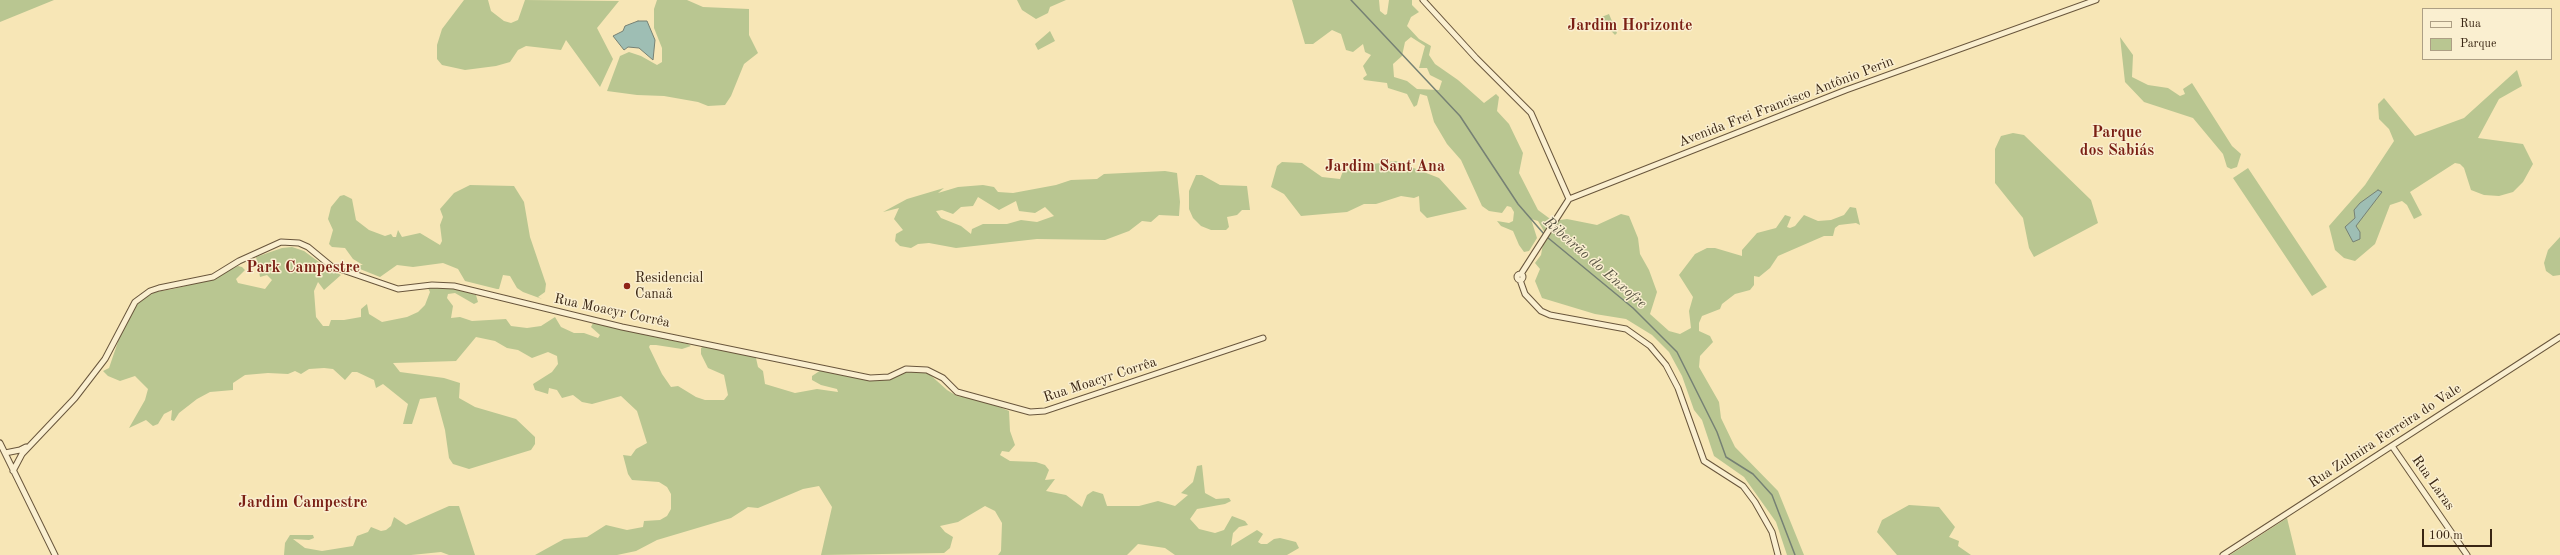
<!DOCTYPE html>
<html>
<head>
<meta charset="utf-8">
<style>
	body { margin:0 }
	#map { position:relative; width:2560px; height:555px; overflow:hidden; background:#f7e6b6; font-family:"Old Standard TT",serif }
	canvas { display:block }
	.legend { position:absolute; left:2422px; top:8px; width:130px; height:52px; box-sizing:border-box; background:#faefd0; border:1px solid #ad9f84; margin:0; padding:5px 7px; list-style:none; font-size:12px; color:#3a2613 }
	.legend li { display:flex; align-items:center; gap:8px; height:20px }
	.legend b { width:20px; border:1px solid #ad9f84 }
	.scale { position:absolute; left:2422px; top:529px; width:70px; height:18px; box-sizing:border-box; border:2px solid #3a2613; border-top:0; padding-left:5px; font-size:12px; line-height:14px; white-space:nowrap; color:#3a2613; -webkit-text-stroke:3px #faefd0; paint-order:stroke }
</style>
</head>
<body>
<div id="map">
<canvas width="2560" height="555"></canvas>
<ul class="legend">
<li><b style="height:5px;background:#faefd0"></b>Rua</li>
<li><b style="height:11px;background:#b9c691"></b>Parque</li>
</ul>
<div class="scale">100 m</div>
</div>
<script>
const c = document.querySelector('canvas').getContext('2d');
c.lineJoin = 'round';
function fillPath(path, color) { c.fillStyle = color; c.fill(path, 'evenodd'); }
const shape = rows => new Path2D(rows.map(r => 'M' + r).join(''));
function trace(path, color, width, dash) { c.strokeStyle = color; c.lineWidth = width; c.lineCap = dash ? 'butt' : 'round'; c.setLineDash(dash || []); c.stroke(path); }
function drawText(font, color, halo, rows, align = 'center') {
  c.font = font + ' "Old Standard TT",serif'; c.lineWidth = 3; c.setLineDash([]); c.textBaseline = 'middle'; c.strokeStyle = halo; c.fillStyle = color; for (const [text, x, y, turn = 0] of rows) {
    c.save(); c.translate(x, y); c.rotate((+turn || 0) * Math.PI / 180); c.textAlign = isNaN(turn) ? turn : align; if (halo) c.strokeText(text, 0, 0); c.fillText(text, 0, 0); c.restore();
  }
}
const green = shape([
	[0,0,54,0,0,22],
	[464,0,488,0,491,11,504,21,511,23,518,20,525,0,619,1,597,28,613,59,600,87,566,40,561,50,526,46,518,50,510,62,496,66,465,70,442,65,437,59,437,45,442,29],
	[657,0,687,0,703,7,749,9,749,35,758,53,744,64,731,96,725,105,708,106,698,102,664,96,637,95,607,91,620,56,629,52,641,56,657,65,662,62,662,48,654,28,654,9],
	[1017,0,1066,0,1050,7,1048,13,1036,19,1022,10],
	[1292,0,1379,0,1380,11,1385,15,1387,14,1389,0,1412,0,1412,5,1419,12,1411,17,1407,26,1419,39,1431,46,1429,55,1435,64,1458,80,1484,103,1496,94,1499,97,1497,111,1509,124,1523,153,1519,173,1538,210,1553,221,1567,219,1597,225,1621,214,1629,216,1638,238,1640,254,1649,270,1657,292,1650,314,1669,331,1680,334,1691,328,1689,311,1693,297,1679,275,1695,254,1707,248,1715,248,1742,256,1742,250,1757,233,1776,228,1785,215,1791,217,1787,227,1790,228,1795,226,1804,215,1818,221,1831,220,1844,215,1850,207,1856,208,1860,225,1856,223,1839,225,1835,228,1833,236,1824,236,1778,256,1770,268,1759,277,1754,276,1754,285,1750,290,1735,294,1722,304,1720,309,1702,316,1699,323,1699,331,1710,336,1713,342,1700,356,1699,367,1719,402,1721,418,1735,447,1778,491,1804,555,1787,555,1776,522,1744,477,1714,456,1702,420,1694,410,1682,376,1669,352,1652,335,1626,319,1595,314,1542,298,1535,281,1540,269,1535,263,1541,255,1545,233,1538,221,1531,219,1537,238,1529,251,1524,252,1519,245,1513,231,1501,226,1497,221,1509,223,1513,221,1514,212,1511,207,1507,206,1502,213,1489,211,1482,206,1461,160,1447,144,1434,122,1427,96,1420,94,1417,105,1414,107,1407,94,1388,88,1387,83,1364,80,1363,78,1367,75,1363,66,1371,55,1365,52,1363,44,1353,52,1346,50,1341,34,1332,30,1313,44,1305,44],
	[1411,37,1425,46,1419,68,1427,68,1430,75,1442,81,1439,90,1417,89,1407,81,1394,77,1393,64,1402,56,1405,42],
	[1609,14,1617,33,1615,35,1599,18],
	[1050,31,1055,41,1038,50,1035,44],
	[2120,37,2133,55,2132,77,2148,85,2168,88,2180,96,2185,94,2183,89,2192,83,2232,146,2241,154,2237,167,2231,169,2227,167,2223,154,2193,118,2144,102,2125,82],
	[2517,70,2522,86,2499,99,2478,138,2523,144,2533,164,2523,182,2513,192,2499,196,2484,195,2471,190,2464,168,2460,164,2455,163,2410,192,2422,215,2414,219,2407,205,2402,201,2390,205,2375,244,2355,261,2344,258,2335,250,2329,226,2365,185,2394,141,2389,129,2379,119,2378,104,2384,98,2415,136,2464,118],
	[2013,133,2024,135,2091,200,2098,223,2034,257,2029,248,2023,218,1995,183,1995,149,2001,136],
	[1396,161,1439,178,1467,209,1427,218,1420,211,1419,196,1414,198,1401,196,1376,204,1364,204,1347,212,1301,216,1284,194,1271,187,1277,166,1282,162,1302,163,1322,177,1340,179,1343,171,1357,166],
	[2248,168,2327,287,2312,296,2233,178],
	[1165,171,1177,173,1180,202,1179,216,1159,215,1151,222,1142,221,1129,231,1105,240,1037,239,956,248,929,243,918,244,911,248,900,246,895,241,896,234,903,230,894,219,899,208,883,212,907,199,944,188,938,193,958,187,983,185,994,187,998,192,1013,193,1056,185,1071,180,1097,179,1104,174],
	[978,197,999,210,1016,201,1019,211,1035,213,1045,207,1054,216,1037,222,1021,220,1007,224,983,224,972,229,971,234,961,226,941,218,936,211,942,210,953,214,961,207,973,206],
	[1196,175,1202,175,1220,185,1247,186,1250,210,1242,210,1237,215,1227,217,1229,227,1226,230,1211,230,1201,226,1193,218,1189,209,1189,191],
	[470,185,514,186,524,202,530,237,546,284,545,292,538,297,542,299,523,292,517,288,510,276,503,275,499,289,497,289,465,281,458,269,443,263,413,267,397,265,380,277,350,265,363,265,353,259,345,248,332,247,329,244,333,230,328,219,331,207,340,196,344,195,352,199,356,220,369,230,385,236,391,234,393,237,396,237,398,230,402,237,420,233,440,245,442,241,440,225,443,217,440,209,454,193],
	[2560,237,2560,275,2553,276,2546,271,2544,263,2548,250],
	[292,247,304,251,327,268,341,275,324,290,318,282,314,291,316,317,323,326,329,326,331,320,344,320,361,317,361,309,367,304,369,314,382,322,407,317,418,312,425,305,430,292,428,288,440,287,457,289,476,295,478,302,474,304,455,293,448,294,447,298,453,306,451,318,460,317,472,321,506,319,511,326,527,328,541,326,555,317,561,327,574,333,584,333,598,338,600,335,591,327,593,323,688,344,691,346,682,349,656,345,650,345,649,347,662,374,671,387,678,386,696,397,705,400,724,400,728,395,724,375,708,368,701,354,701,348,706,345,730,346,748,352,756,358,758,367,763,371,765,384,795,393,817,389,838,392,837,389,821,385,812,380,812,376,821,370,848,371,865,379,886,377,903,367,915,366,927,372,947,390,957,396,982,400,1009,411,1010,431,1015,445,1009,452,1002,451,1000,455,1010,461,1036,462,1045,465,1049,470,1045,480,1055,479,1046,491,1066,495,1082,507,1087,495,1093,491,1103,494,1107,506,1139,506,1158,501,1175,506,1188,495,1181,493,1193,482,1197,466,1202,465,1205,493,1216,499,1229,498,1231,501,1225,504,1197,509,1190,519,1199,529,1215,533,1224,530,1232,516,1245,521,1248,525,1239,527,1233,533,1231,546,1257,530,1263,534,1258,542,1261,544,1267,544,1274,539,1280,538,1296,542,1299,548,1287,555,1175,555,1165,548,1138,544,1127,555,998,555,1001,551,1002,523,995,511,985,506,958,522,940,526,945,532,953,537,950,548,944,553,821,555,832,507,819,486,803,489,758,508,748,507,731,518,657,540,636,551,617,555,535,555,564,539,587,537,606,525,627,530,643,527,644,521,660,520,667,516,671,509,671,494,667,487,659,482,632,480,628,474,623,455,631,456,636,449,647,443,637,411,621,396,592,404,582,402,573,395,562,398,557,390,549,388,548,394,535,390,533,384,552,372,558,364,557,356,548,352,532,358,518,350,507,348,495,341,476,337,456,361,393,363,400,372,444,378,460,383,459,398,475,407,516,419,535,437,535,444,531,450,469,469,453,464,449,458,445,430,436,397,420,399,412,424,403,424,408,404,383,384,376,388,374,380,357,372,352,372,345,380,333,369,324,368,309,369,301,374,295,371,288,374,268,373,245,375,233,383,233,390,210,392,197,399,179,413,174,421,171,420,172,410,164,414,158,424,153,426,146,420,129,428,145,400,148,389,135,376,120,381,108,376,103,371,109,368,124,324,138,302,155,292,173,289,208,280,238,266,242,267,245,270,236,279,238,283,265,289,272,280,267,275,260,277,256,257,282,248],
	[1909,505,1939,507,1955,527,1949,537,1959,541,1958,546,1971,555,1897,555,1877,532,1882,520],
	[449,506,459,506,475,555,449,555,441,552,411,555,284,555,285,543,290,535,313,535,314,538,309,540,293,539,305,548,322,551,353,546,357,536,368,532,371,527,381,531,386,530,391,526,394,517,406,525],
	[2287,518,2296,555,2230,555]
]);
const water = shape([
	[638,21,647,21,655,40,653,60,639,48,628,47,624,50,613,36,623,31,625,26,638,21],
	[2378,190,2382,192,2356,226,2360,232,2360,239,2353,242,2345,227,2355,218,2354,210,2360,203,2378,190]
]);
const stream = shape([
	[1351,0,1460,116,1518,204,1544,234],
	[1547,237,1633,308,1677,352,1717,432,1726,457,1753,474,1772,495,1795,555]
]);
const minor = shape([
	[1423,0,1476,58,1531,113,1569,199],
	'1517 277a3 3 0 1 1 6 0a3 3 0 1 1-6 0Z',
	[1521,274,1569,199,1846,90,2096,0],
	[1520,280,1525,294,1541,311,1550,315,1626,329,1650,346,1666,365,1678,388,1704,461,1743,486,1755,502,1772,532,1778,555],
	[0,443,55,555],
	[2392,446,2467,555],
	[5,453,20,450,26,447],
	[13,471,22,454,75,398,105,359,135,302,150,291,159,288,213,277,239,261,281,242,299,243,308,247,331,266,398,289,432,285,454,286,622,327,870,378,889,377,906,369,927,370,943,378,957,392,1030,412,1045,411,1263,338],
	[2223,555,2560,337]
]);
const markers = [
	[627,286,4,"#8f2418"]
];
const streetNames = [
	["Avenida Frei Francisco Antônio Perin",1786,102,-21],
	["Rua Moacyr Corrêa",612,311,12],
	["Rua Moacyr Corrêa",1100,380,-18],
	["Rua Zulmira Ferreira do Vale",2385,436,-33],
	["Rua Laras",2433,483,55]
];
const poiNames = [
	["Residencial",635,278],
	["Canaã",635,294]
];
const waterNames = [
	["Ribeirão do Enxofre",1595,263,41]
];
const quarterNames = [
	["Jardim Horizonte",1630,26],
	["Parque",2117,133],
	["dos Sabiás",2117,151],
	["Jardim Sant'Ana",1385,167],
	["Park Campestre",303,268],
	["Jardim Campestre",303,503]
];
fillPath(green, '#b9c691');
fillPath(water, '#9ebeb4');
trace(water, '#768174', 1);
trace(stream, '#768174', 1.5);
trace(minor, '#69563c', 7);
trace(minor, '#faefd0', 5);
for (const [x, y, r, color] of markers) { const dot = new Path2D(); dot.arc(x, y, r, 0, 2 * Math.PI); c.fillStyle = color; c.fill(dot); trace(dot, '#faefd0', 1.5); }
drawText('14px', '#3a2613', '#faefd0', streetNames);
drawText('14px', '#3a2613', '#faefd0', poiNames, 'left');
drawText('italic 15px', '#585443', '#faefd0', waterNames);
drawText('bold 16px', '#7a1f14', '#faefd0', quarterNames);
</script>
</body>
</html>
